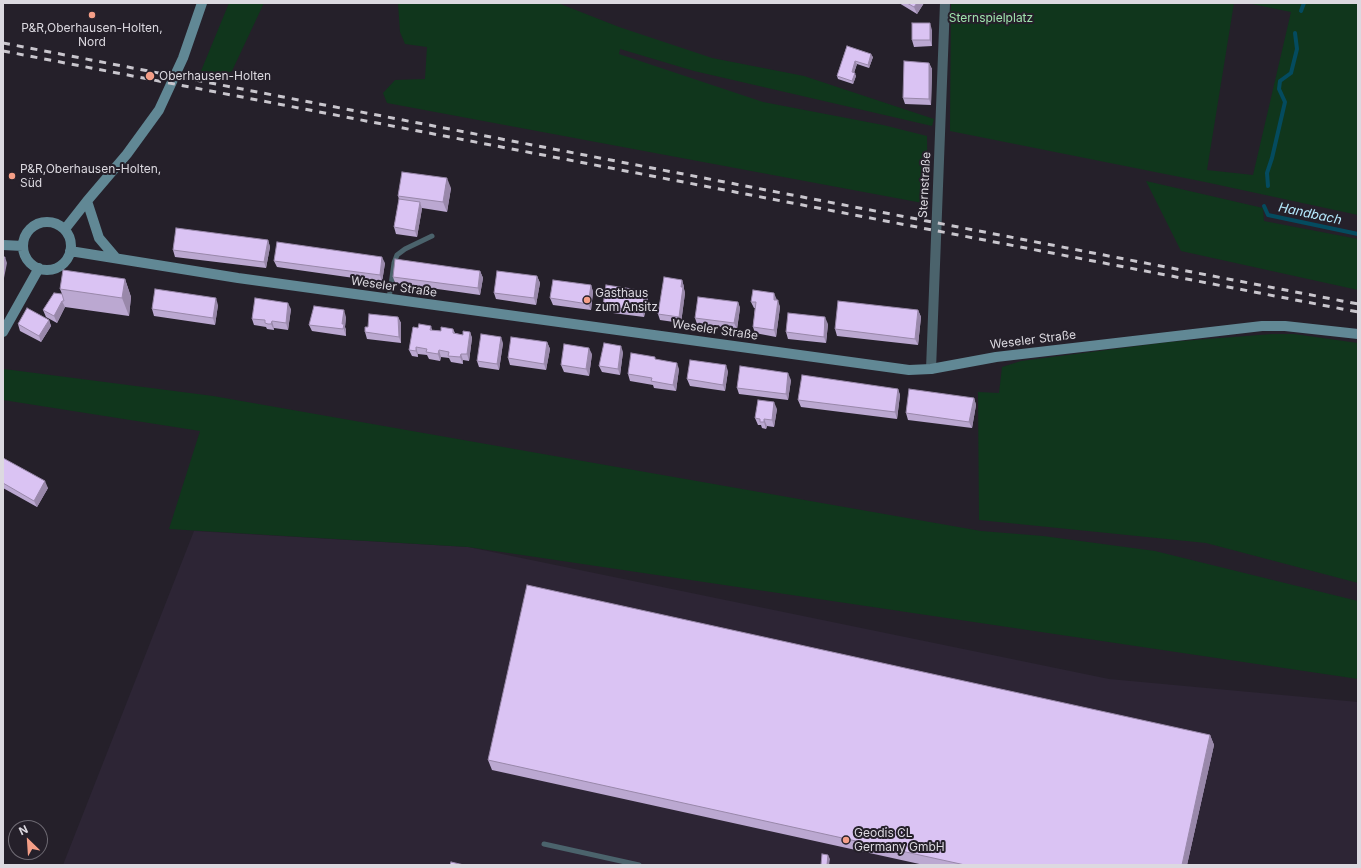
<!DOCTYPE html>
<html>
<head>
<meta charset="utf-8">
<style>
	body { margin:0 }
	#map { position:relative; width:1361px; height:868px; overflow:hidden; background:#25202a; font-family:Inter,sans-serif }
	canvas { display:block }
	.frame { position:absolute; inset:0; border:4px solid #dcd9e0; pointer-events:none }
	.north { position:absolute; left:8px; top:820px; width:40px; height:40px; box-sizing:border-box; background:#25202a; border:1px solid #6e6a73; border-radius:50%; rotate:335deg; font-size:11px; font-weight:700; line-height:16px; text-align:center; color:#dcd9e0 }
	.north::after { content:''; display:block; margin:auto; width:14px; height:18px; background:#f49e87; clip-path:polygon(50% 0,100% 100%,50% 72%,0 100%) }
</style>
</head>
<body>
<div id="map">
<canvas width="1361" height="868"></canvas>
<div class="frame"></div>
<div class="north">N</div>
</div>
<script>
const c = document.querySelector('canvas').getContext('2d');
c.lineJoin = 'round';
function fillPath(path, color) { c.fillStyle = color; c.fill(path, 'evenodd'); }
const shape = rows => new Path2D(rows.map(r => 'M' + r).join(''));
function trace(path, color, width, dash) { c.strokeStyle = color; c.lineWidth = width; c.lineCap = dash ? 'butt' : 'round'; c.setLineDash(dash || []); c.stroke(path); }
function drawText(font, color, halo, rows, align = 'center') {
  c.font = font + ' Inter,sans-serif'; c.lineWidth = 4; c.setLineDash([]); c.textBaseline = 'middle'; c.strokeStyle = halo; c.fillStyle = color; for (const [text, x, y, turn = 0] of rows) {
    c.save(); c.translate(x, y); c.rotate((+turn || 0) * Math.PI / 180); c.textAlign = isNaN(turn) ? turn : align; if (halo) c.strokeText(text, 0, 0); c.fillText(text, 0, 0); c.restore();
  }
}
const built = shape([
	[194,531,468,547,1109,679,1358,702,1358,865,63,865]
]);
const green = shape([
	[229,3,264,3,232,71,220,75,201,71],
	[398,3,558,3,619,27,712,58,804,76,934,119,932,126,694,71,620,49,619,54,763,102,883,125,927,136,928,204,387,103,383,93,395,80,425,79,427,47,405,44,400,32],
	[951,3,1234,3,1207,170,1253,175,1291,12,1247,3,1358,3,1358,215,1205,182,950,131],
	[1146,181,1263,208,1264,221,1358,239,1358,290,1181,251],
	[1272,334,1294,334,1358,343,1358,583,1206,543,979,520,978,392,999,393,1002,367,1021,361,1169,342],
	[4,369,213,396,981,531,1043,536,1155,551,1358,601,1358,679,468,547,169,529,200,431,3,400]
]);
const stream = shape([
	[1301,11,1304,3],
	[1268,186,1267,173,1272,158,1285,102,1279,89,1280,81,1291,73,1297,49,1295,33],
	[1264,206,1268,215,1358,234]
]);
const lane = shape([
	[389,299,394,263,397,255,405,249,432,236],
	[544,844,639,865]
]);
const street = shape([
	[931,369,945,3]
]);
const secondary = shape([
	[87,201,99,238,116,258],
	'23 246a24 24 0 1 1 48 0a24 24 0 1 1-48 0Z',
	[65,229,87,201,127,154,159,110,183,58,202,3],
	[3,245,23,246],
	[70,251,238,278,909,370,931,369,996,357,1262,326,1285,326,1358,334],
	[3,332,39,268]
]);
const rail = shape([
	[3,43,1358,304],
	[3,51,1358,312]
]);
const wall = shape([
	[899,3,924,3,917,14],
	[932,30,932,46,914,47,912,40],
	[847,46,873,57,869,68,857,64,854,73,856,76,853,84,838,79,837,76],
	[929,63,932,69,931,105,905,104,903,98],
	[451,188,447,212,422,208,417,237,396,234,394,227,399,199,398,196],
	[268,240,270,247,266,268,175,257,173,250],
	[274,261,385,263,382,282,277,267],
	[480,271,483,278,480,295,395,283,393,277],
	[537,276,540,283,536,305,496,299,494,293],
	[125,279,131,297,129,316,65,307,57,323,46,317,43,310,62,294,60,289],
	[682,280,684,287,684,289,685,293,681,323,660,320,658,314],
	[591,285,593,292,591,310,553,305,550,298],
	[645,291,648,297,644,317,605,312,603,306],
	[777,300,780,307,776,337,755,333,753,327,755,308,754,308,751,302],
	[738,302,740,308,737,329,697,324,695,318],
	[218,305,215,325,154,316,152,309],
	[291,309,288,330,274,328,274,330,267,329,266,327,254,325,252,319],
	[918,310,921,317,918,345,837,336,835,329],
	[346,317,345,327,346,330,346,336,312,331,309,325],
	[398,317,401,323,401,343,367,339,365,332,368,327],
	[49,320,51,326,41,342,20,331,18,324],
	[828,324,826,343,788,339,786,332],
	[431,326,432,330,441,331,453,329,455,333,463,335,470,332,472,338,469,361,463,360,463,364,451,362,449,358,441,357,440,361,429,359,427,355,418,354,418,357,412,356,409,350,418,328],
	[547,342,550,349,546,370,510,365,508,358],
	[503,343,499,370,479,367,477,361],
	[623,352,620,375,602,372,599,366],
	[592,354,589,376,564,372,561,365],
	[656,360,679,369,676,391,654,388,653,385,630,381,628,374],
	[728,371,725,391,690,386,687,379],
	[791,380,788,400,739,394,737,388],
	[898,389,900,395,897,419,801,407,798,400],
	[974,398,976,405,972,428,908,420,906,413],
	[777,409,774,427,767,426,766,429,762,428,761,425,758,425,755,418],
	[3,458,48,488,37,507,3,488],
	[1210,735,1214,745,1187,865,924,865,492,770,488,760]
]);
const shadedWall = shape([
	[917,3,924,3,917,14,914,7],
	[930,23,932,30,932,46,930,40],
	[871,54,873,57,869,68,868,65],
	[855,61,857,64,853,75,852,72],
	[929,63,932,69,931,105,929,99],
	[855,73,856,76,853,84,852,81],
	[447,178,451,188,447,212,443,202],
	[420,202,422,209,417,237,415,231],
	[268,240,270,247,266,268,264,262],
	[5,257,7,263,3,283,3,265],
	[382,257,385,263,382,282,380,275],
	[480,271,483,278,480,295,478,288],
	[537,276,540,283,536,305,534,298],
	[125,279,131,297,129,316,122,298],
	[682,280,684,287,684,289,685,293,681,323,679,317,681,287],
	[591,285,593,292,591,310,588,304],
	[645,291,648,297,644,317,642,311],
	[774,293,777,300,774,300],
	[216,298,218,305,215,325,213,318],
	[778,300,780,307,776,337,774,330],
	[62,301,65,307,57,323,54,316],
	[738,302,740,308,737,329,734,323],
	[288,303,291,309,288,330,286,323],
	[344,310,346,317,345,327,346,330,346,336,342,324],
	[918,310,921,317,918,345,915,339],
	[398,317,401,323,401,343,399,337],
	[825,317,828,324,826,343,824,337],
	[49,320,51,326,41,342,39,336],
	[272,321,274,328,274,330,271,324],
	[470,332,472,338,469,361,467,354],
	[501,337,503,343,499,370,497,364],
	[547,342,550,349,546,370,544,364],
	[621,346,623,352,620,375,618,369],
	[416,347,418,354,418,357,416,351],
	[589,348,592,354,589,376,586,369],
	[439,350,441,357,440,361,438,354],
	[461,354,463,360,463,364,460,357],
	[677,363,679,369,676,391,673,385],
	[726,365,728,371,725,391,723,385],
	[788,373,791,380,788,400,786,394],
	[898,389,900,395,897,419,895,412],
	[974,398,976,405,972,428,969,422],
	[774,402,777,409,774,427,772,420],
	[764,419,767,426,766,429,764,422],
	[45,481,48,488,37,507,34,501],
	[1210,735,1214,745,1187,865,1182,865],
	[828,855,830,859,829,865,827,865]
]);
const building = shape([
	[907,3,917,3,914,7,907,3],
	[912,23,930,23,930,40,912,40,912,23],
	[847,46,871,54,868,65,855,61,852,72,855,73,852,81,837,76,847,46],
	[904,61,929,63,929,99,903,98,904,61],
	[402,172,447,178,443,202,398,196,402,172],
	[399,199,420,202,415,231,394,227,399,199],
	[176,228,268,240,264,262,173,250,176,228],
	[277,242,382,257,380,275,274,261,277,242],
	[3,257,5,257,3,265,3,257],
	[395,259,480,271,478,288,393,277,395,259],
	[63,270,125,279,122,298,60,289,63,270],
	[497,271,537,276,534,298,494,293,497,271],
	[664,277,682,280,681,287,683,287,679,317,658,314,664,277],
	[553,280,591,285,588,304,550,298,553,280],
	[606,285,645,291,642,311,603,306,606,285],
	[155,289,216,298,213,318,152,309,155,289],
	[753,290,774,293,774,300,778,300,774,330,753,327,756,302,751,302,753,290],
	[54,293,62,294,64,301,62,301,54,316,43,310,54,293],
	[698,297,738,302,734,323,695,318,698,297],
	[255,298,288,303,286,323,272,321,271,324,268,324,265,323,265,320,252,319,255,298],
	[838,301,918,310,915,339,835,329,838,301],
	[314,306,344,310,342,324,344,324,343,329,309,325,314,306],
	[27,308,49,320,39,336,18,324,27,308],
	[788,313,825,317,824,337,786,332,788,313],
	[369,314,398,317,399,337,365,332,365,327,368,327,369,314],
	[419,324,431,326,430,330,441,331,441,327,453,329,453,333,463,335,463,331,470,332,467,354,461,354,460,357,448,356,449,352,439,350,438,354,426,352,427,349,416,347,416,351,409,350,413,327,418,328,419,324],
	[481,334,501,337,497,364,477,361,481,334],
	[511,337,547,342,544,364,508,358,511,337],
	[604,343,621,346,618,369,599,366,604,343],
	[564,344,589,348,586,369,561,365,564,344],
	[631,353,655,357,655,359,677,363,673,385,651,381,652,378,628,374,631,353],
	[690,360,726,365,723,385,687,379,690,360],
	[740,366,788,373,786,394,737,388,740,366],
	[802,375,898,389,895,412,798,400,802,375],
	[909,389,974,398,969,422,906,413,909,389],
	[758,400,774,402,772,420,764,419,764,422,760,422,760,419,755,418,758,400],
	[3,458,45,481,34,501,3,483,3,458],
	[527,585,1210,735,1182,865,965,865,488,760,527,585],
	[822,854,828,855,827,865,821,865,822,854],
	[451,862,464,865,450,865,451,862]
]);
const markers = [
	[92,15,4,"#f49e87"],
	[150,76,5,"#f49e87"],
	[12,176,4,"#f49e87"],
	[587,300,4,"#f49e87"],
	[846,840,4,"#f49e87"]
];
const parkNames = [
	["Sternspielplatz",991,18]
];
const poiNames = [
	["P&R,Oberhausen-Holten,",92,28,"center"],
	["Nord",92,42,"center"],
	["Oberhausen-Holten",159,76],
	["P&R,Oberhausen-Holten,",20,169],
	["Süd",20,183],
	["Gasthaus",595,293],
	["zum Ansitz",595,307],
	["Geodis CL",854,833],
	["Germany GmbH",854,847]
];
const streetNames = [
	["Sternstraße",925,185,-87],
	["Weseler Straße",394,287,8],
	["Weseler Straße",715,330,8],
	["Weseler Straße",1033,340,-7]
];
const waterNames = [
	["Handbach",1310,214,12]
];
fillPath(built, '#2d2535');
fillPath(green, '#10361c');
trace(stream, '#044b5f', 4);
trace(lane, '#4b636c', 5);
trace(street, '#4b636c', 10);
trace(secondary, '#618895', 10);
trace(rail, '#c9c6cd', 3, [7, 7]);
fillPath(wall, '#bba8d1');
fillPath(shadedWall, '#98a');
fillPath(building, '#dac3f3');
trace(building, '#98a', 1);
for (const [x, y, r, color] of markers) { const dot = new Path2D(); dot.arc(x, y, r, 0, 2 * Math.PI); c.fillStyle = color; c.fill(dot); trace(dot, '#25202a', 1.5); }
drawText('12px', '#9fe3ad', '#25202a', parkNames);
drawText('12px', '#dcd9e0', '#25202a', poiNames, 'left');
drawText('12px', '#dcd9e0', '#25202a', streetNames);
drawText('italic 13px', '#b5e9fd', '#25202a', waterNames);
</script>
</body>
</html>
